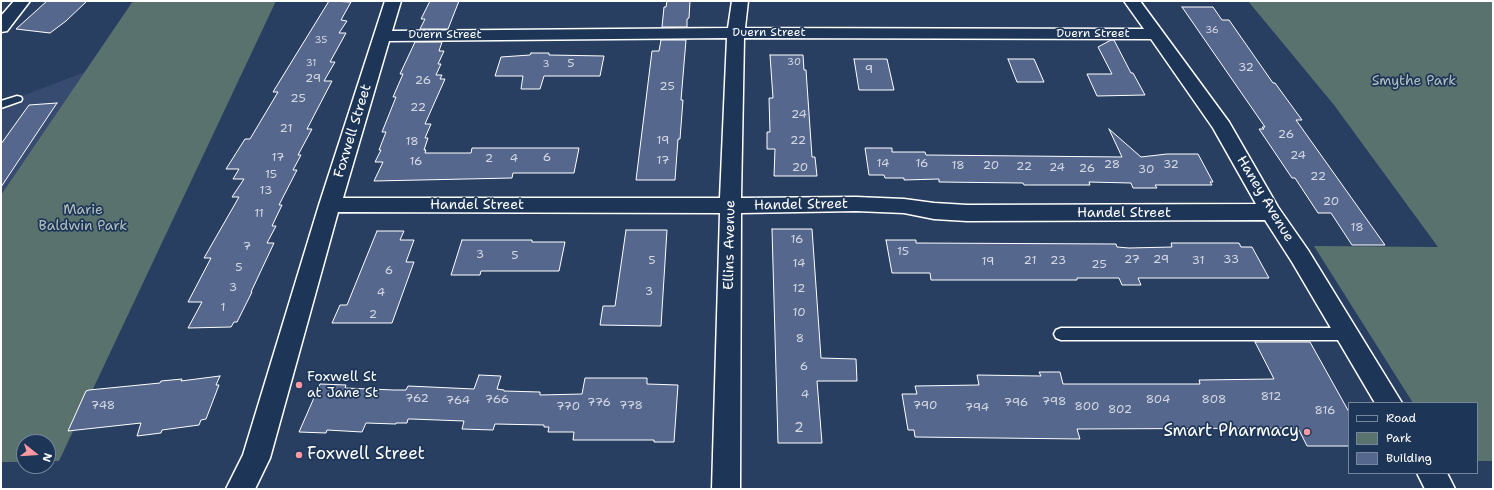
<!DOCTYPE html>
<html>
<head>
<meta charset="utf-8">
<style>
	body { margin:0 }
	#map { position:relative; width:1494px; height:490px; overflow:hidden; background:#283f62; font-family:"Shantell Sans",sans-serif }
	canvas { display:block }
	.frame { position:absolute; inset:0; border:2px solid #fff; pointer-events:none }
	.legend { position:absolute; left:1348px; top:402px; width:130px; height:72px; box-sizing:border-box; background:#1d3557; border:1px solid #77869a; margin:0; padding:5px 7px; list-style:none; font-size:12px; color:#fff }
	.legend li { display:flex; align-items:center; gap:8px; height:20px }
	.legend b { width:20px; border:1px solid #77869a }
	.north { position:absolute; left:16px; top:434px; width:40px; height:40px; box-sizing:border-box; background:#1d3557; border:1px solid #77869a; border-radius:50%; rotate:107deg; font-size:11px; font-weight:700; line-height:16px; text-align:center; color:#fff }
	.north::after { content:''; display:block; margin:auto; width:14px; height:18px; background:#ff9aa2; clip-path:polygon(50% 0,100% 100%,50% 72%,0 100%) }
</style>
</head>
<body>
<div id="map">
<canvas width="1494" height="490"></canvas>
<div class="frame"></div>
<ul class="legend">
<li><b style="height:5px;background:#1d3557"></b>Road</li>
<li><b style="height:11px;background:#59726e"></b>Park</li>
<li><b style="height:11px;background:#56678e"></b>Building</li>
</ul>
<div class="north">N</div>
</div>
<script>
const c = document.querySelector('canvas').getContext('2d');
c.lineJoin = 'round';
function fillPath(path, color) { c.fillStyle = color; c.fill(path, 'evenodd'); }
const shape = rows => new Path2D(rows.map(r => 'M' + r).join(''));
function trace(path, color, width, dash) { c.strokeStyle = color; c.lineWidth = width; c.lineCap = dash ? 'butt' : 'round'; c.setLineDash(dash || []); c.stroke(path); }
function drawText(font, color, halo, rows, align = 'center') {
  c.font = font + ' "Shantell Sans",sans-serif'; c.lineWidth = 3.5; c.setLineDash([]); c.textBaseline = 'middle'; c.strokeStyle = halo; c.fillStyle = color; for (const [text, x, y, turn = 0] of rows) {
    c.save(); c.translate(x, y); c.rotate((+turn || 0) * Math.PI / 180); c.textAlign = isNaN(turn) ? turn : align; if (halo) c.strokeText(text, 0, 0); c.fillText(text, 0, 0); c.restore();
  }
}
const built = shape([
	[85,72,1,195,1,104]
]);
const green = shape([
	[133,1,276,1,59,461,48,461,48,442,24,442,24,462,1,462,1,195],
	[1248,1,1493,1,1493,461,1477,461,1477,403,1413,403,1314,246,1438,247,1334,105]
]);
const building = shape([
	[47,1,87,1,66,21,50,33,16,29,47,1],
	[329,1,351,2,341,20,347,21,339,33,346,33,330,62,335,62,324,81,332,81,307,129,312,129,298,155,301,155,293,170,297,170,279,205,282,205,272,226,276,226,267,243,274,243,251,292,252,292,237,322,234,322,231,327,188,328,202,302,188,302,211,258,204,258,239,197,232,197,244,179,233,179,239,169,226,169,245,139,250,139,278,92,273,92,329,1],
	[430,1,459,1,448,29,420,29,425,19,421,19,430,1],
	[667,1,690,1,689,18,687,19,687,27,662,27,664,7,666,7,667,1],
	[1182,7,1213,7,1222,20,1229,20,1273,83,1275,83,1302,120,1296,120,1385,245,1352,245,1331,213,1318,213,1295,178,1292,178,1259,129,1264,129,1262,127,1265,127,1182,7],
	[661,40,686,40,681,100,683,100,680,139,678,139,675,180,636,180,652,51,659,51,661,40],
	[1111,40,1114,40,1131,73,1133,73,1145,95,1097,96,1087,74,1112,74,1098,47,1111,40],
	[415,42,442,42,439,51,444,51,438,64,441,64,436,75,442,75,440,79,445,79,425,124,431,124,425,138,428,138,424,150,426,150,425,153,471,153,472,148,579,148,574,173,513,173,512,178,374,181,383,162,375,162,381,150,379,150,386,132,382,132,396,97,393,97,403,74,400,74,415,42],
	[531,53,549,53,549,55,604,56,600,76,544,76,540,89,521,89,523,76,495,76,501,57,530,55,531,53],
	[770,55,803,55,804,70,806,70,812,157,815,157,817,176,774,176,775,149,767,149,767,132,770,132,769,98,773,98,770,55],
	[854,59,887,59,894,90,859,90,854,59],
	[1008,59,1034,59,1044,82,1017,82,1008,59],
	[57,103,1,187,1,144,29,105,57,103],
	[1109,129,1141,157,1167,154,1198,154,1213,182,1210,182,1212,185,1155,185,1157,188,1133,188,1131,183,1089,182,1090,185,1024,185,1023,183,939,182,939,179,904,180,904,178,885,178,884,175,869,175,865,148,892,148,892,152,925,152,926,155,1122,157,1109,129],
	[772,229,812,229,821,358,856,359,857,381,817,381,822,443,778,443,772,229],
	[626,230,667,230,661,326,600,325,603,306,615,306,626,230],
	[377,231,404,231,400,240,414,240,406,262,414,262,392,323,332,323,340,305,347,305,377,231],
	[462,240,532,240,532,242,565,242,559,271,481,271,480,275,451,275,462,240],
	[886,240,916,240,916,243,1116,244,1117,247,1129,248,1172,247,1171,243,1239,243,1241,247,1252,247,1269,278,1138,278,1141,285,1122,285,1119,278,1077,278,1077,280,931,280,930,273,892,273,886,240],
	[1255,342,1310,342,1349,412,1349,446,1307,446,1298,428,1077,429,1080,439,915,437,914,430,908,430,902,394,917,394,915,386,979,385,977,375,1041,376,1039,372,1060,372,1063,384,1200,384,1199,380,1274,379,1255,342],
	[479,375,501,376,497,389,504,390,504,391,540,392,540,395,582,394,585,378,647,378,647,384,678,385,674,442,654,442,654,440,573,440,574,432,548,432,549,427,544,427,544,425,495,424,493,430,462,429,464,421,411,419,408,419,407,423,396,423,396,424,366,423,362,432,327,430,326,433,299,432,320,384,346,385,345,388,394,390,406,390,408,386,474,389,479,375],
	[220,376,216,385,219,385,206,419,201,420,199,425,162,430,161,433,137,436,141,423,68,431,86,391,89,390,160,383,161,381,182,379,181,381,220,376]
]);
const service = shape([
	[17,96,21,97,22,99,21,101,1,108,1,101,17,96],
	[1061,328,1347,328,1352,330,1354,334,1352,338,1347,340,1061,340,1056,338,1054,334,1056,330,1061,328]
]);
const minor = shape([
	[14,1,30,1,7,31,1,32,1,16,14,1],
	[385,1,401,1,392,31,728,28,732,1,748,1,745,28,1144,29,1124,1,1140,1,1229,122,1278,207,1308,250,1402,403,1375,403,1292,262,1265,220,967,221,934,219,904,213,856,211,741,213,740,489,712,489,720,213,338,212,270,458,255,489,226,489,243,455,319,205,385,1],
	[727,38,720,198,343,198,389,41,727,38],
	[744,38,1151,39,1213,128,1256,204,967,205,934,203,904,199,856,197,741,198,744,38],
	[1417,473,1447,473,1455,489,1425,489,1417,473]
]);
const markers = [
	[299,385,4,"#ff9aa2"],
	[1307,432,4,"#ff9aa2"],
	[299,455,4,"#ff9aa2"]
];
const farNumbernames = [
	["36",1212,30],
	["35",321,40],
	["30",794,62],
	["31",311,63],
	["3",546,64]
];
const farStreetnames = [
	["Duern Street",769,33],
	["Duern Street",1093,34],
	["Duern Street",445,35]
];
const numberNames = [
	["5",571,64],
	["32",1246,68],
	["9",869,70],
	["29",313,79],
	["26",423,81],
	["25",667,87],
	["25",298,99],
	["22",418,108],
	["24",799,115],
	["21",286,129],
	["26",1286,135],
	["19",663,141],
	["22",798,141],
	["18",412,142],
	["24",1298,156],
	["17",278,158],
	["6",547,158],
	["2",489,159],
	["4",514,159],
	["17",663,161],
	["16",416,162],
	["14",883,164],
	["16",922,164],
	["28",1112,165],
	["32",1171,165],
	["18",958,166],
	["20",991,166],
	["22",1024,167],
	["20",800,168],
	["24",1057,168],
	["26",1087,169],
	["30",1146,170],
	["15",271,175],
	["22",1318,177],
	["13",266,191],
	["20",1331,202],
	["11",259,214],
	["18",1357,228],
	["16",797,240],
	["7",247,247],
	["15",903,252],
	["3",480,255],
	["5",515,256],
	["27",1132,260],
	["29",1161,260],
	["33",1231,260],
	["5",652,261],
	["21",1030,261],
	["23",1058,261],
	["31",1198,261],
	["19",988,262],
	["14",799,264],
	["25",1099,265],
	["5",239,268],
	["6",389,271],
	["3",233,288],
	["12",799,289],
	["3",649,292],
	["4",381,293],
	["1",223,308],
	["10",799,313],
	["2",373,315],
	["8",800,339],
	["6",804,367],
	["4",805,395],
	["812",1271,397],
	["762",417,399],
	["766",497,400],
	["804",1158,400],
	["808",1214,400],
	["764",458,401],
	["798",1054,402],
	["776",599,403],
	["796",1016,403],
	["748",103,406],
	["778",631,406],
	["790",925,406],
	["770",568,407],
	["800",1087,407],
	["794",977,408],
	["802",1120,410],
	["816",1325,411]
];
const parkNames = [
	["Smythe Park",1414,81],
	["Marie",83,210],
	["Baldwin Park",83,226]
];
const streetNames = [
	["Foxwell Street",353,131,-73],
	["Haney Avenue",1265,199,59],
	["Handel Street",477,205],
	["Handel Street",801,205,-1],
	["Handel Street",1124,213],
	["Ellins Avenue",730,245,-89]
];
const poiNames = [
	["Foxwell St",307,377],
	["at Jane St",307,393]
];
const nearNumbernames = [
	["2",799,428]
];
const nearPoinames = [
	["Smart Pharmacy",1299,432],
	["Foxwell Street",307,455,"left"]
];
fillPath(built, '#364b6f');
fillPath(green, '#59726e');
fillPath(building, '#56678e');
trace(building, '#fff', 1);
trace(service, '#fff', 3);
trace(minor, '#fff', 3);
fillPath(service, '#1d3557');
fillPath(minor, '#1d3557');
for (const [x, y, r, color] of markers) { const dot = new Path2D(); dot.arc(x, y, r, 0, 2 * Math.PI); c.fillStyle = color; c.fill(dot); trace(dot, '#1d3557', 1.5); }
drawText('10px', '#d5d9e3', null, farNumbernames);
drawText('12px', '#fff', '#1d3557', farStreetnames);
drawText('12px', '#d5d9e3', null, numberNames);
drawText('14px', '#b4c0be', '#1d3557', parkNames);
drawText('14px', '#fff', '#1d3557', streetNames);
drawText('14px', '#fff', '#1d3557', poiNames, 'left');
drawText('14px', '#d5d9e3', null, nearNumbernames);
drawText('17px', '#fff', '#1d3557', nearPoinames, 'right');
</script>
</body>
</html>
